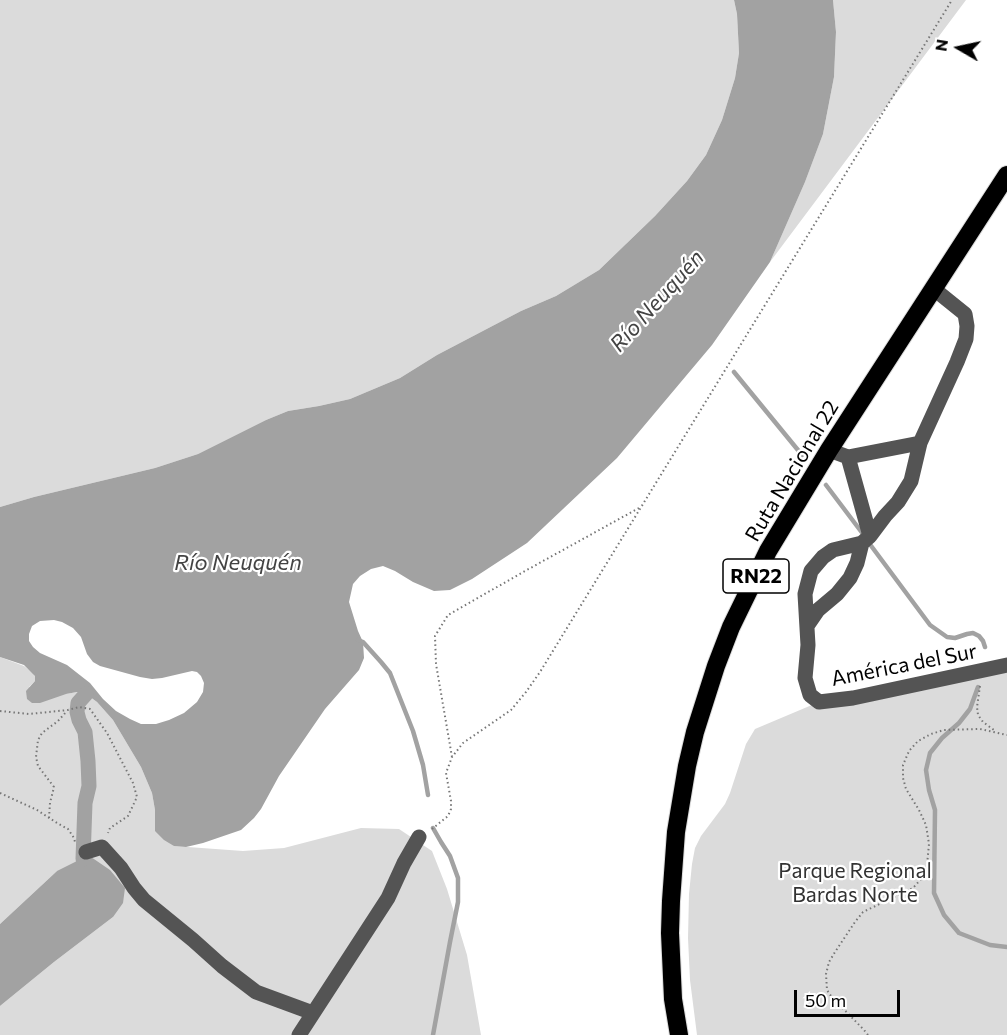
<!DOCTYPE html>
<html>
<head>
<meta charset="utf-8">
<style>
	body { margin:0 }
	#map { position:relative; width:1007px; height:1035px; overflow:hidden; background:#fff; font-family:Commissioner,sans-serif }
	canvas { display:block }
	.north { position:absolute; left:929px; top:18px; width:60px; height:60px; -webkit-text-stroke:4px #fff; paint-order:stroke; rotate:279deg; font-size:16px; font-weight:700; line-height:24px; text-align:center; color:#000 }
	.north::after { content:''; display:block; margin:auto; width:21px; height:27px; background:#000; clip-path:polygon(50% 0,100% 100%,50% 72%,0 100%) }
	.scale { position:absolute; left:794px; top:990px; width:106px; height:27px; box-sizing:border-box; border:3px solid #000; border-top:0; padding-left:8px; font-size:18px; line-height:21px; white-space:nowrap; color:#000; -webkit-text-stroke:4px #fff; paint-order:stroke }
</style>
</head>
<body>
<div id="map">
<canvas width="1007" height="1035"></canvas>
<div class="north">N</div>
<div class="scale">50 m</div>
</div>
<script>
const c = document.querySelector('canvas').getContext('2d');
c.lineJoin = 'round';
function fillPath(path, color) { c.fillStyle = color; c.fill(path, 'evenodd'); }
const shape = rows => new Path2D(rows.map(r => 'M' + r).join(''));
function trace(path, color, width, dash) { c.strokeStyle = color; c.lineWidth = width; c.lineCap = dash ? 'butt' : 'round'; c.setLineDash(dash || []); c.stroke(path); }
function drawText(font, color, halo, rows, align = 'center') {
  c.font = font + ' Commissioner,sans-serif'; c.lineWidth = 4.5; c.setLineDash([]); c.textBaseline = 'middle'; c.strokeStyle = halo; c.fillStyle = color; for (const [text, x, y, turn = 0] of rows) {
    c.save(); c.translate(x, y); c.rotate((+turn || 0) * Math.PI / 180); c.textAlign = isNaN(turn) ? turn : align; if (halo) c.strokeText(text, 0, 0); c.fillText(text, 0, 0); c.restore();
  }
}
const green = shape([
	[0,0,734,0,737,14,739,53,735,78,722,120,706,155,687,181,655,216,599,270,556,296,521,311,437,355,400,378,350,399,319,406,288,411,266,420,198,454,155,468,34,497,0,507],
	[833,0,966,0,770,262,805,182,823,134,834,77,836,32],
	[0,657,24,666,33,673,35,676,35,681,29,687,66,694,77,692,86,694,97,702,113,720,141,767,152,793,155,810,174,846,243,851,284,848,361,828,399,829,432,851,447,889,467,955,481,1035,0,1035,0,1006,54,962,113,917,57,871,0,924],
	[1007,665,1007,1035,697,1035,690,980,688,938,689,894,692,864,695,848,701,836,725,804,730,793,746,744,755,729,819,702]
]);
const water = shape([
	[734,0,833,0,836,32,834,77,823,134,805,182,770,262,712,345,617,458,527,543,472,579,450,590,434,591,413,582,395,571,383,566,371,569,360,576,353,584,349,602,358,631,363,642,364,658,359,670,325,709,279,776,261,809,254,818,241,830,203,843,186,847,174,846,164,840,155,831,155,810,152,793,141,767,113,720,97,702,86,694,77,692,66,694,40,703,32,703,27,699,26,691,35,681,35,676,24,665,0,657,0,507,34,497,155,468,198,454,266,420,288,411,319,406,350,399,400,378,437,355,521,311,556,296,599,270,655,216,687,181,706,155,722,120,735,78,739,53,737,14],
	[54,620,62,622,73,628,81,637,87,654,93,662,100,666,140,677,152,679,162,678,192,671,197,672,201,676,204,683,203,692,197,702,184,713,169,720,156,724,141,724,130,719,116,711,103,699,90,683,67,665,40,653,33,647,29,641,29,634,32,626,40,621],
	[91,857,110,870,125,888,123,903,113,917,54,962,0,1006,0,924,57,871,77,861]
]);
const stream = shape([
	[734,372,802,455],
	[826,485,863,534],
	[869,543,930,625,947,637,955,638,967,634,973,633,979,636,983,641,985,647],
	[358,640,363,642,381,662,390,673,413,731,423,765,428,795],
	[978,687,970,709,959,723,942,738,930,753,926,770,929,790,935,810,934,893,944,915,959,933,990,945,1007,947],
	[433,1035,450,942,458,902,458,878,450,856,441,842,433,828]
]);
const canal = shape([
	[83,859,85,803,89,786,88,761,85,732,79,720,77,712,78,703,86,694]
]);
const path = shape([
	[980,686,977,707,978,715,983,722,994,730],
	[0,711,29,714,68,710,79,707,90,709,107,733,133,783,137,797,128,816,110,828,108,833],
	[452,757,436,664,435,636,448,615,525,571,639,508],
	[0,793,37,810,57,823,68,829,74,838,75,842],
	[49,818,50,803,54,787,38,766,36,757,38,740,42,733,58,721,67,711],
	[432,829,448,816,451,809,451,801,446,773,452,757,463,743,511,710,526,692,540,672,952,0],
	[868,1035,864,1030,831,996,827,990,826,974,829,962,835,952,855,922,863,912,913,888,922,878,927,865,929,844,926,825,919,810,906,789,903,778,903,765,909,751,918,741,931,734,944,730,980,729,1007,735]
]);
const minor = shape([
	[934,289,965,314,967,326,966,339,957,362,920,443,911,481,898,502,885,516,870,536,862,543,833,550,823,557,811,571,805,594,808,645,805,678,810,695,819,702,853,698,1007,665],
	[829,450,848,457,920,443],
	[848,457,870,536],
	[807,626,818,610,837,594,850,578,857,563,862,543],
	[86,852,102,847,121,868,134,888,144,900,193,940,222,966,256,992,313,1013],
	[299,1035,388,898,404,863,419,837]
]);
const highway = shape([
	[679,1035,673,999,670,933,671,901,676,832,687,766,695,732,716,666,731,627,768,551,829,450,1007,175]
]);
const shields = [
	[756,576,66]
];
const shieldNames = [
	["RN22",756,576]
];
const streetNames = [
	["Ruta Nacional 22",792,471,-59],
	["América del Sur",904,665,-11]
];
const parkNames = [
	["Parque Regional",855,871],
	["Bardas Norte",855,895]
];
const waterNames = [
	["Río Neuquén",657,301,-48],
	["Río Neuquén",238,563]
];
fillPath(green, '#dbdbdb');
fillPath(water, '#a2a2a2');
trace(stream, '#a2a2a2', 4.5);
trace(canal, '#a2a2a2', 15);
trace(highway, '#dbdbdb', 20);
trace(path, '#767676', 2, [1.5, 3]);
trace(minor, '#545454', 15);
trace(highway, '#000', 18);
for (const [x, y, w] of shields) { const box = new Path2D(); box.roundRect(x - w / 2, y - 17, w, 34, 4.5); c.fillStyle = '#fff'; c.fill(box); trace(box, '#000', 1.5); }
drawText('bold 20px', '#000', null, shieldNames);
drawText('21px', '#000', '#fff', streetNames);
drawText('21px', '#323232', '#fff', parkNames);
drawText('italic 22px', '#434343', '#fff', waterNames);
</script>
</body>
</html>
